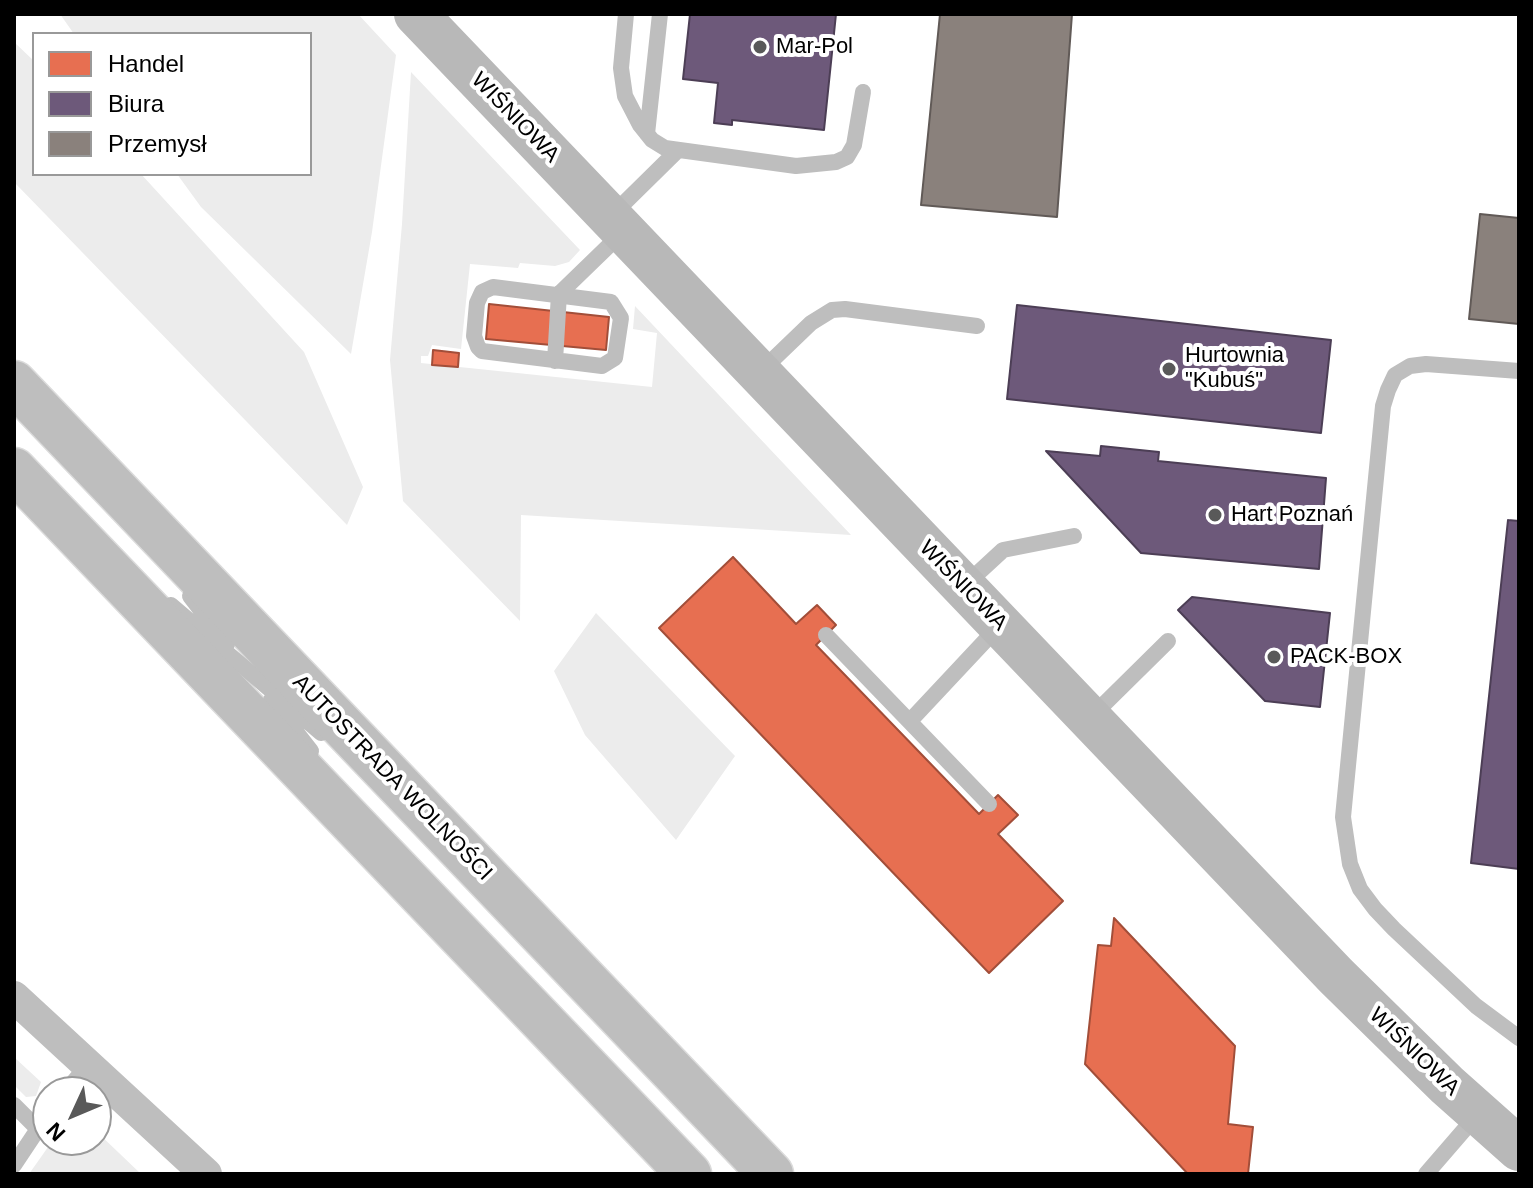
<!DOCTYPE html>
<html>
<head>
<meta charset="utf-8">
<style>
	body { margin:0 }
	#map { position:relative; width:1533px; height:1188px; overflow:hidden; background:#fff; font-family:Arial,sans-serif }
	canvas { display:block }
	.frame { position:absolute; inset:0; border:16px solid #000; pointer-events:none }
	.legend { position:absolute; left:32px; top:32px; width:280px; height:144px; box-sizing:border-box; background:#fff; border:2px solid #999; margin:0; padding:10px 14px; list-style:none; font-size:24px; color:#000 }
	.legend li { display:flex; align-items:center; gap:16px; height:40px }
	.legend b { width:40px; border:2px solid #999 }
	.north { position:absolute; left:32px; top:1076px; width:80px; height:80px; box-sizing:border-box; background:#fff; border:2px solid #999; border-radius:50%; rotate:226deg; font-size:22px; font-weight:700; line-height:32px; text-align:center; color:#000 }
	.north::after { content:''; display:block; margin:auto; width:28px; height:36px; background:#595959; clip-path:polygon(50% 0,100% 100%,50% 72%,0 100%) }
</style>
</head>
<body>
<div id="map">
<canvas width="1533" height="1188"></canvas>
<div class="frame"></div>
<ul class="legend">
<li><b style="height:22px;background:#e76f51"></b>Handel</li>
<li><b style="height:22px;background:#6d597a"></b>Biura</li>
<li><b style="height:22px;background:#8a817c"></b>Przemysł</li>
</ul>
<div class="north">N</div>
</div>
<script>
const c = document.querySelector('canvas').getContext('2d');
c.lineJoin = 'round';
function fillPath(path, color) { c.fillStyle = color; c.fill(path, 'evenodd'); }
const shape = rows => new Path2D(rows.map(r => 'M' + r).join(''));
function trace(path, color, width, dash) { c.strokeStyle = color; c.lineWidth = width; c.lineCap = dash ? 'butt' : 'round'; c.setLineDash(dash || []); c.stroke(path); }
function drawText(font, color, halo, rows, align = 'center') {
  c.font = font + ' Arial,sans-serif'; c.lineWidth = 8; c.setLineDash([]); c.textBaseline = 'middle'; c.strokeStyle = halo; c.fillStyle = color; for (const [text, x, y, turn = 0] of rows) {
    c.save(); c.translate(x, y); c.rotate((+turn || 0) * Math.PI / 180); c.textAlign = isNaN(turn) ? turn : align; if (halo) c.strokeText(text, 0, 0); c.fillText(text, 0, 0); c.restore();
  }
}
const green = shape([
	[60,14,358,14,396,55,372,232,351,354,201,207,177,174,310,174,310,34,74,34],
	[14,42,34,61,34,174,141,174,304,352,363,487,347,525,14,182],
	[411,72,580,250,569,262,555,266,520,263,518,268,470,264,461,349,432,345,428,356,421,356,421,363,652,387,657,333,633,329,635,306,851,535,521,515,520,621,403,501,390,360,402,224],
	[596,613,735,756,676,840,585,735,554,671],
	[14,1057,41,1082,36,1096,26,1097,14,1085],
	[96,1131,141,1174,29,1174,53,1140,96,1140]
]);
const shops = shape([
	[489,304,609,317,606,350,486,339,489,304],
	[433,350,459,353,458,367,432,365,433,350],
	[733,557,796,624,817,605,836,625,816,645,979,814,998,795,1018,815,998,834,1063,901,989,973,659,628,733,557],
	[1114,918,1235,1046,1228,1124,1253,1127,1248,1174,1188,1174,1085,1064,1098,945,1111,946,1114,918]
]);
const offices = shape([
	[690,14,836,14,824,130,732,120,732,125,714,123,718,83,683,79,690,14],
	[1017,305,1331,340,1321,433,1007,399,1017,305],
	[1101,446,1159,452,1158,461,1326,478,1319,569,1141,553,1046,451,1100,456,1101,446],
	[1508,520,1519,521,1519,869,1471,863,1508,520],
	[1192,597,1330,613,1320,707,1265,701,1178,610,1192,597]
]);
const industry = shape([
	[940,14,1072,14,1057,217,921,205,940,14],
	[1480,214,1519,218,1519,324,1469,319,1480,214]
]);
const lane = shape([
	[626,14,621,68,625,96,640,125,652,140,665,148,796,166,836,162,847,157,854,145,863,92],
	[647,134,660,14],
	[611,216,677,151],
	[493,287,611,302,621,318,615,358,602,366,482,351,478,347,474,336,477,303,482,292,493,287],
	[555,361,559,294,623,232],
	[1519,371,1426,364,1410,366,1395,375,1388,390,1383,406,1343,817,1350,864,1360,889,1375,909,1394,929,1476,1006,1519,1038],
	[760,372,811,323,832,310,845,309,977,326],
	[965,585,1003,550,1074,536],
	[190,596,227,644],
	[171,605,321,733],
	[826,635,989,804],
	[271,700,311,751],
	[1090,718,1168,641],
	[910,721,999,626],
	[65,1092,88,1065],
	[14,1105,38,1129],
	[14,1165,48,1114],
	[1426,1174,1477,1115]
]);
const street = shape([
	[14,997,206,1174]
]);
const secondary = shape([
	[416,14,1336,976,1447,1085,1519,1149]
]);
const highway = shape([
	[14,383,771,1174],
	[14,470,689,1174]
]);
const markers = [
	[760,47,8,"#595959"],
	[1169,369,8,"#595959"],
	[1215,515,8,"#595959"],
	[1274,657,8,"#595959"]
];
const poiNames = [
	["Mar-Pol",776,47],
	["Hurtownia",1185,356],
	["\"Kubuś\"",1185,381],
	["Hart Poznań",1231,515],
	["PACK-BOX",1290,657]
];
const streetNames = [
	["WIŚNIOWA",515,118,46],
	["WIŚNIOWA",963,586,46],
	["AUTOSTRADA WOLNOŚCI",392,778,46],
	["WIŚNIOWA",1414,1052,44]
];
fillPath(green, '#ececec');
fillPath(shops, '#e76f51');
trace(shops, '#a24e39', 2);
fillPath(offices, '#6d597a');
trace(offices, '#4c3e55', 2);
fillPath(industry, '#8a817c');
trace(industry, '#615a57', 2);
trace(highway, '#dbdbdb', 47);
trace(lane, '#bebebe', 16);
trace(street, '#bebebe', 32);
trace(secondary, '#b8b8b8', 44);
trace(highway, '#bebebe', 44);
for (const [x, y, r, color] of markers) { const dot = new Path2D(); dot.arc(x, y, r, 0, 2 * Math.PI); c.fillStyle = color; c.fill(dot); trace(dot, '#fff', 3); }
drawText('22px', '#000', '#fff', poiNames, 'left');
drawText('22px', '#000', '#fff', streetNames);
</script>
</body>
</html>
